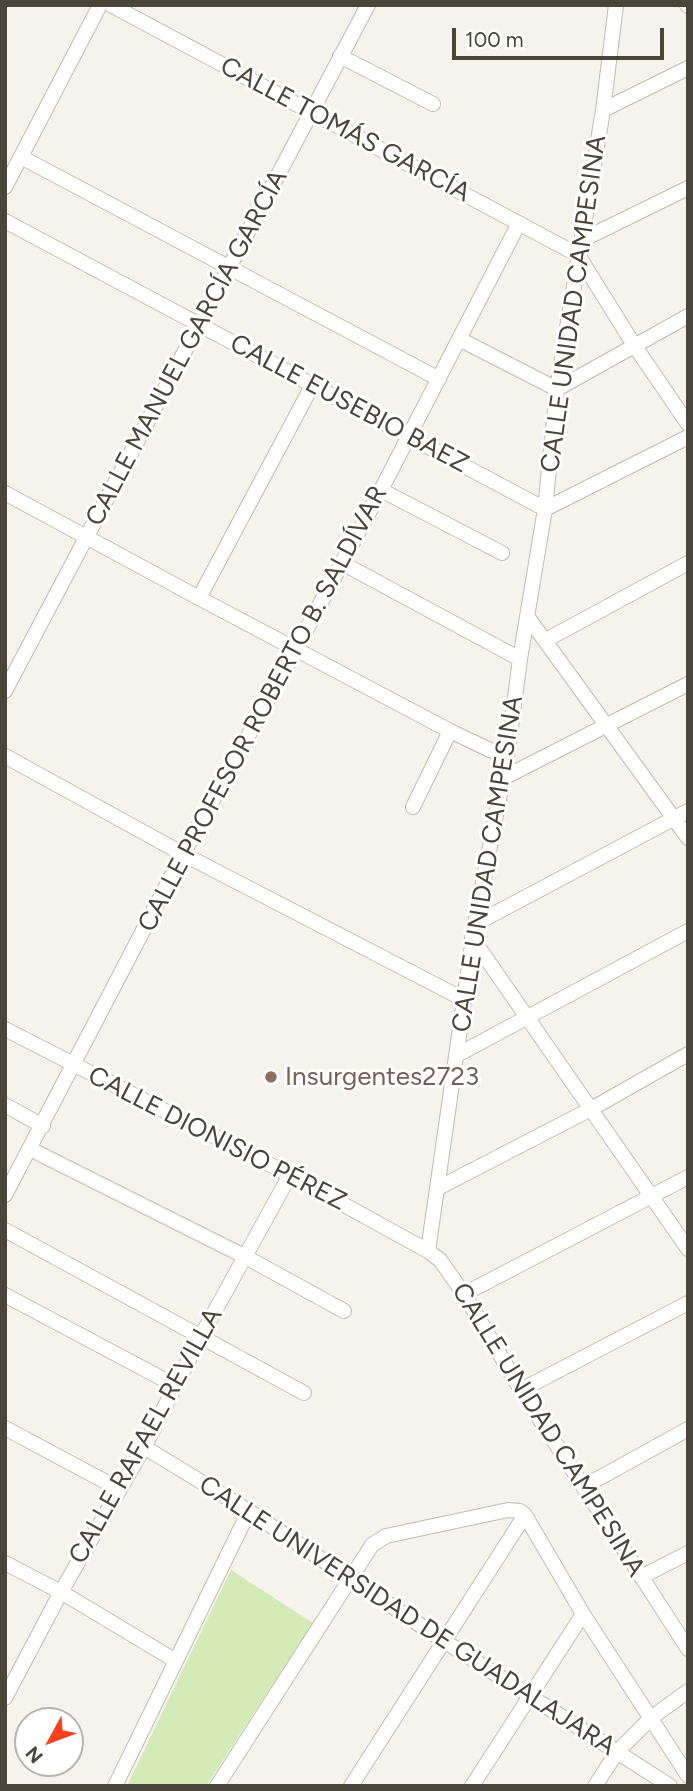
<!DOCTYPE html>
<html>
<head>
<meta charset="utf-8">
<style>
	body { margin:0 }
	#map { position:relative; width:693px; height:1791px; overflow:hidden; background:#f6f3ec; font-family:Figtree,sans-serif }
	canvas { display:block }
	.frame { position:absolute; inset:0; border:7px solid #4b4439; pointer-events:none }
	.north { position:absolute; left:14px; top:1707px; width:70px; height:70px; box-sizing:border-box; background:#fff; border:2px solid #b7b4b0; border-radius:50%; rotate:229deg; font-size:19px; font-weight:700; line-height:28px; text-align:center; color:#4b4439 }
	.north::after { content:''; display:block; margin:auto; width:24px; height:32px; background:#fc3f1d; clip-path:polygon(50% 0,100% 100%,50% 72%,0 100%) }
	.scale { position:absolute; left:452px; top:28px; width:212px; height:32px; box-sizing:border-box; border:4px solid #4b4439; border-top:0; padding-left:9px; font-size:21px; line-height:24px; white-space:nowrap; color:#4b4439; -webkit-text-stroke:5px #fff; paint-order:stroke }
</style>
</head>
<body>
<div id="map">
<canvas width="693" height="1791"></canvas>
<div class="frame"></div>
<div class="north">N</div>
<div class="scale">100 m</div>
</div>
<script>
const c = document.querySelector('canvas').getContext('2d');
c.lineJoin = 'round';
function fillPath(path, color) { c.fillStyle = color; c.fill(path, 'evenodd'); }
const shape = rows => new Path2D(rows.map(r => 'M' + r).join(''));
function trace(path, color, width, dash) { c.strokeStyle = color; c.lineWidth = width; c.lineCap = dash ? 'butt' : 'round'; c.setLineDash(dash || []); c.stroke(path); }
function drawText(font, color, halo, rows, align = 'center') {
  c.font = font + ' Figtree,sans-serif'; c.lineWidth = 6; c.setLineDash([]); c.textBaseline = 'middle'; c.strokeStyle = halo; c.fillStyle = color; for (const [text, x, y, turn = 0] of rows) {
    c.save(); c.translate(x, y); c.rotate((+turn || 0) * Math.PI / 180); c.textAlign = isNaN(turn) ? turn : align; if (halo) c.strokeText(text, 0, 0); c.fillText(text, 0, 0); c.restore();
  }
}
const green = shape([
	[231,1570,313,1623,206,1786,127,1786]
]);
const street = shape([
	[111,5,578,255,634,345,688,424],
	[687,5,688,6],
	[340,56,433,104],
	[603,110,688,68],
	[21,157,439,379],
	[5,187,100,5],
	[5,221,545,509,688,437],
	[582,240,688,188],
	[459,339,557,389,688,316],
	[381,490,502,553],
	[5,493,199,598,450,731,507,758],
	[342,563,520,659],
	[199,598,313,384],
	[527,616,688,838],
	[546,640,688,563],
	[5,691,368,5],
	[5,756,183,854,465,1000],
	[503,778,688,684],
	[413,807,450,731],
	[475,924,688,811],
	[472,938,688,1249],
	[5,1029,290,1175,428,1251,440,1260,464,1294,521,1390,688,1649],
	[457,1055,688,931],
	[5,1105,43,1126],
	[30,1149,244,1256,344,1311],
	[438,1188,591,1109,688,1054],
	[5,1195,183,854,296,649,381,490,519,223],
	[5,1230,304,1393],
	[428,1251,475,924,507,758,520,659,545,509,557,389,603,110,616,5],
	[464,1294,688,1177],
	[5,1295,176,1386],
	[521,1390,688,1303],
	[5,1428,119,1489],
	[144,1447,249,1511,444,1641,670,1786],
	[583,1487,688,1429],
	[5,1563,61,1592,176,1661],
	[641,1577,688,1553],
	[5,1698,61,1592,144,1447,200,1338,290,1175],
	[115,1786,249,1511],
	[217,1786,372,1545,386,1536,508,1510,520,1511,525,1515,583,1614,688,1776],
	[351,1786,525,1515],
	[472,1786,583,1614],
	[595,1786,617,1752,651,1718,688,1691]
]);
const markers = [
	[271,1077,7,"#8d6e63"]
];
const streetNames = [
	["CALLE TOMÁS GARCÍA",345,130,28],
	["CALLE UNIDAD CAMPESINA",574,304,-82],
	["CALLE MANUEL GARCÍA GARCÍA",187,348,-62],
	["CALLE EUSEBIO BAEZ",349,404,28],
	["CALLE PROFESOR ROBERTO B. SALDÍVAR",263,709,-62],
	["CALLE UNIDAD CAMPESINA",488,864,-81],
	["CALLE DIONISIO PÉREZ",217,1139,27],
	["CALLE UNIDAD CAMPESINA",548,1430,58],
	["CALLE RAFAEL REVILLA",146,1436,-61],
	["CALLE UNIVERSIDAD DE GUADALAJARA",407,1616,33]
];
const educationNames = [
	["Insurgentes2723",285,1077]
];
fillPath(green, '#d2eab5');
trace(street, '#c2bbae', 16);
trace(street, '#fff', 14);
for (const [x, y, r, color] of markers) { const dot = new Path2D(); dot.arc(x, y, r, 0, 2 * Math.PI); c.fillStyle = color; c.fill(dot); trace(dot, '#fff', 2.5); }
drawText('26px', '#4b4439', '#fff', streetNames);
drawText('26px', '#785e54', '#fff', educationNames, 'left');
</script>
</body>
</html>
